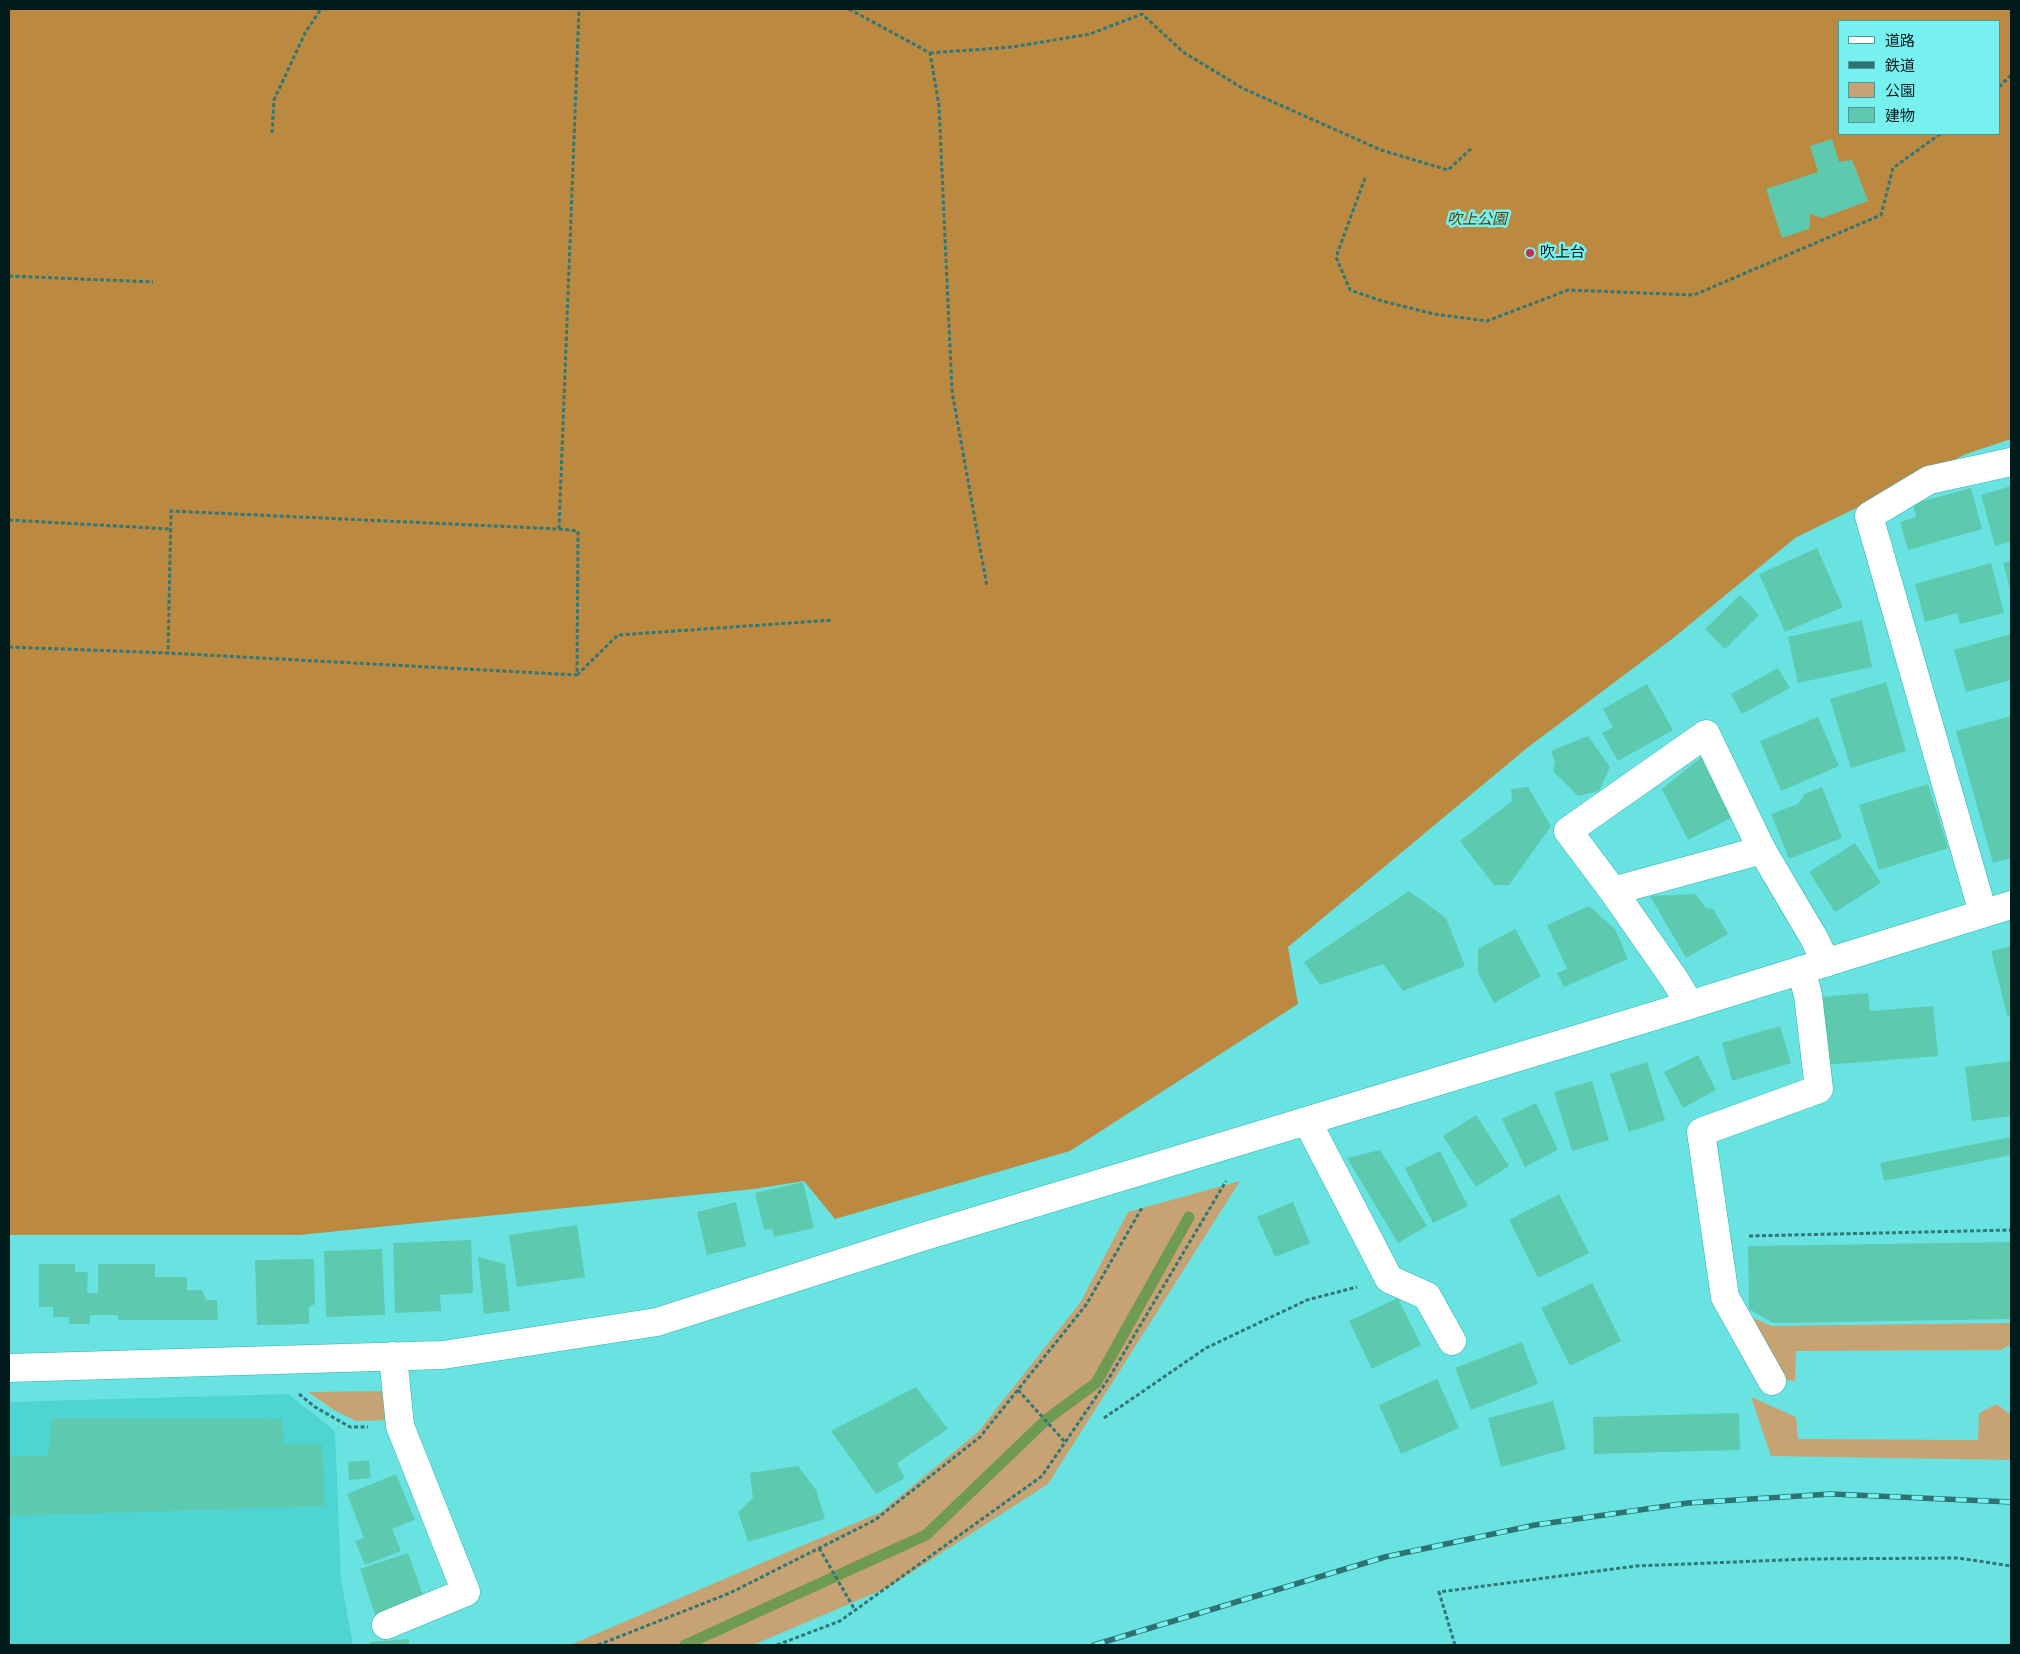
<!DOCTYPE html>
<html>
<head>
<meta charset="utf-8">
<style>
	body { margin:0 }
	#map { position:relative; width:2020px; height:1654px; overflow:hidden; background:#69e3e2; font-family:"Noto Serif","Noto Sans JP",serif }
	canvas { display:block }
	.frame { position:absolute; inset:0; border:10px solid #011b1b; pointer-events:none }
	.legend { position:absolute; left:1838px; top:20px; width:162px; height:115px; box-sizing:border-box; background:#77f0ef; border:1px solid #489b9a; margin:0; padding:6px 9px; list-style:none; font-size:15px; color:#011b1b }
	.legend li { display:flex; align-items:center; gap:10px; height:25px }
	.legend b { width:25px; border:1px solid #489b9a }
</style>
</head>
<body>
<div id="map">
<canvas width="2020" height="1654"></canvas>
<div class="frame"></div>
<ul class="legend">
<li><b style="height:6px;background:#fff"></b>道路</li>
<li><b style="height:6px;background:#2e7271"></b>鉄道</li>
<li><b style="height:14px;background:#c7a373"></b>公園</li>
<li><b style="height:14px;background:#5dcaaf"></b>建物</li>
</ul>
</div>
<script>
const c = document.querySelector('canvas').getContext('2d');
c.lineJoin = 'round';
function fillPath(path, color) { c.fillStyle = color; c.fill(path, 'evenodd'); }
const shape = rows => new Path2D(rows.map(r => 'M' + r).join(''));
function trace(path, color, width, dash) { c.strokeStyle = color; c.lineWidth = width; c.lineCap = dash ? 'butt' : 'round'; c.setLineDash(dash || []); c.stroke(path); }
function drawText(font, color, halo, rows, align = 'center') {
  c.font = font + ' "Noto Serif","Noto Sans JP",serif'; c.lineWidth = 5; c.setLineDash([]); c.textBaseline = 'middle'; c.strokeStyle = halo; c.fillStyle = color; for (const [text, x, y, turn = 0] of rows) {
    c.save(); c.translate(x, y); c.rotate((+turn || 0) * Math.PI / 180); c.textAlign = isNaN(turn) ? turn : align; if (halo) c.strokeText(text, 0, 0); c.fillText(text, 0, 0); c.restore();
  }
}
const built = shape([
	[288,1394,335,1431,341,1579,353,1645,9,1645,9,1402]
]);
const green = shape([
	[1240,1181,1048,1484,889,1587,753,1645,570,1645,881,1512,978,1432,1080,1303,1128,1212],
	[1751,1317,1772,1326,2011,1323,2011,1344,2001,1350,1796,1351,1795,1381,1778,1379],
	[388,1391,389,1420,356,1421,334,1410,308,1392],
	[1751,1397,1796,1417,1798,1439,1978,1440,1979,1413,1997,1404,2011,1415,2011,1460,1771,1456]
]);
const forest = shape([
	[9,9,2011,9,2011,439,1966,454,1795,538,1672,639,1527,748,1288,947,1298,1004,1070,1151,835,1219,804,1181,754,1189,299,1235,9,1235],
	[1839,21,1999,21,1999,134,1839,134]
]);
const stream = shape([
	[685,1645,926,1535,1047,1419,1096,1383,1189,1217]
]);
const building = shape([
	[1832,139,1839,162,1852,160,1868,201,1822,218,1810,214,1809,229,1782,238,1766,189,1818,172,1810,146],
	[2011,486,2011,541,1995,546,1981,495],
	[1971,488,1982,529,1908,550,1900,522,1916,517,1913,504],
	[1817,548,1843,607,1785,632,1759,574],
	[2011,561,2011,593,2003,563],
	[1991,563,2004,613,1960,624,1957,613,1925,622,1915,584],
	[1740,595,1759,615,1725,649,1705,629],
	[1862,620,1872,667,1798,683,1788,637],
	[2011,634,2011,680,1966,692,1954,650],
	[1778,668,1790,688,1742,714,1731,694],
	[1886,682,1906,751,1851,768,1830,699],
	[1647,684,1673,730,1618,761,1602,733,1613,727,1603,709],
	[2011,716,2011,858,1993,863,1956,731],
	[1818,717,1839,766,1781,791,1760,741],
	[1588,736,1610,767,1599,791,1578,796,1553,771,1555,762,1551,751],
	[1704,755,1735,816,1688,840,1662,789],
	[1928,784,1948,848,1879,870,1859,805],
	[1528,787,1551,826,1509,885,1494,885,1460,841,1512,801,1511,789],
	[1822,787,1842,838,1789,859,1771,814,1798,804,1805,794],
	[1855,843,1881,883,1835,912,1809,872],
	[1409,891,1446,918,1465,966,1403,991,1383,964,1320,985,1304,962],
	[1696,894,1706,908,1713,909,1728,934,1686,958,1650,896],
	[1589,906,1615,929,1628,959,1564,987,1557,973,1567,969,1547,925],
	[1515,929,1541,976,1494,1003,1478,973,1478,949],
	[2011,946,2011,1017,2007,1015,1991,951],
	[1868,993,1870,1011,1933,1006,1938,1056,1826,1065,1821,997],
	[1780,1026,1791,1063,1732,1081,1722,1043],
	[1698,1055,1716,1090,1683,1108,1664,1072],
	[2011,1061,2011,1116,1972,1121,1965,1067],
	[1647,1062,1665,1120,1629,1132,1610,1074],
	[1592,1081,1609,1140,1572,1151,1554,1092],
	[1536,1103,1558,1150,1525,1167,1502,1119],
	[1476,1115,1509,1166,1476,1187,1443,1136],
	[2011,1137,2011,1155,1884,1181,1880,1163],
	[1380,1150,1427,1226,1398,1243,1347,1158],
	[1440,1151,1468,1206,1433,1223,1405,1168],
	[803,1182,814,1228,774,1237,772,1229,764,1230,755,1193],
	[1559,1194,1589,1253,1538,1278,1509,1220],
	[736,1202,746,1246,707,1255,697,1212],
	[1293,1202,1310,1243,1275,1257,1257,1217],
	[577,1225,585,1277,517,1287,509,1235],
	[471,1240,473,1293,440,1295,441,1311,395,1313,393,1243],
	[2011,1242,2011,1319,1773,1323,1749,1309,1748,1246],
	[382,1249,385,1315,326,1317,324,1251],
	[478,1257,505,1264,510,1311,484,1314],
	[314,1259,315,1304,309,1307,309,1324,257,1325,255,1260],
	[39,1264,75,1264,75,1272,88,1272,87,1293,98,1293,98,1264,155,1264,155,1277,187,1277,187,1290,202,1290,206,1300,217,1300,218,1320,118,1320,118,1315,90,1315,90,1324,69,1324,69,1317,53,1317,53,1307,39,1307],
	[1592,1283,1621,1341,1570,1366,1541,1308],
	[1398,1298,1421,1345,1372,1369,1349,1321],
	[1522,1342,1538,1384,1471,1410,1455,1368],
	[1437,1379,1459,1428,1401,1454,1379,1405],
	[916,1387,948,1429,897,1463,905,1478,876,1494,831,1431],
	[1553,1401,1566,1449,1501,1467,1488,1418],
	[1739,1413,1740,1450,1594,1454,1593,1417],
	[52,1418,282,1419,284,1444,322,1444,325,1506,9,1516,9,1456,48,1456],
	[369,1460,371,1478,349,1480,348,1462],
	[798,1466,816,1490,825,1519,748,1542,738,1512,753,1498,750,1473],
	[396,1474,415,1520,392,1529,401,1551,365,1565,355,1541,364,1538,347,1494],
	[408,1553,424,1598,375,1615,360,1569],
	[409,1639,409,1645,370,1645,370,1642]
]);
const path = shape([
	[849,9,930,53,939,106,952,391,987,587],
	[930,53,1012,47,1090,34,1142,14,1183,52,1244,89,1381,150,1448,170,1473,147],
	[1999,87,2011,75],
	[272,133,274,100,305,33,321,9],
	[1365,178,1336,257,1350,290,1382,301,1434,314,1487,321,1568,290,1694,295,1881,215,1893,168,1940,134],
	[9,276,153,282],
	[9,520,171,529],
	[559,529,579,9],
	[9,647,168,653,577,675,578,531,559,529,171,511,168,653],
	[577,675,618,635,833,620],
	[1749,1236,2011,1230],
	[1018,1390,1065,1442],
	[299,1394,315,1407,350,1427,368,1427],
	[1104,1418,1206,1348,1307,1300,1357,1287],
	[819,1548,855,1610],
	[598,1645,730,1593,875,1520,980,1437,1086,1305,1143,1206],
	[777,1645,840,1621,1042,1476,1109,1378,1226,1181],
	[1455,1645,1439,1592,1636,1566,1808,1559,1958,1558,2011,1566]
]);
const minor = shape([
	[1613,891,1568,831,1706,734,1762,850,1814,938,1826,963],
	[1983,913,1869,516,1929,480,2011,462],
	[1690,1005,1675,980,1613,891,1762,850],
	[1307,1121,1389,1279,1427,1296,1452,1341],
	[9,1368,443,1355,657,1322,919,1238,1654,1016,2011,905],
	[1772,1381,1725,1297,1701,1132,1819,1089,1808,995,1801,970],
	[386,1625,466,1592,400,1426,393,1356]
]);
const rail = shape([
	[1094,1645,1385,1557,1535,1525,1688,1503,1831,1494,2011,1502]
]);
const markers = [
	[1530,253,5,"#c1304d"]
];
const parkNames = [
	["吹上公園",1477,220]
];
const poiNames = [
	["吹上台",1540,253]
];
fillPath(built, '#4dd4d3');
fillPath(green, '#c7a373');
fillPath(forest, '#bb8a40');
trace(stream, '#6e9a54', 11);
fillPath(building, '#5dcaaf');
trace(minor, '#2cb1b0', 29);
trace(path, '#317777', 3, [4, 2.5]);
trace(minor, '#fff', 28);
trace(rail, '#2e7271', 5.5);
trace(rail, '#77f0ef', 4, [11]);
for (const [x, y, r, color] of markers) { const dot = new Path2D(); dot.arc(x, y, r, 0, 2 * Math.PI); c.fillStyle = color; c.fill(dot); trace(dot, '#77f0ef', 2); }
drawText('italic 15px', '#5f3d00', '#77f0ef', parkNames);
drawText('15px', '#011b1b', '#77f0ef', poiNames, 'left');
</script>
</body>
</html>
